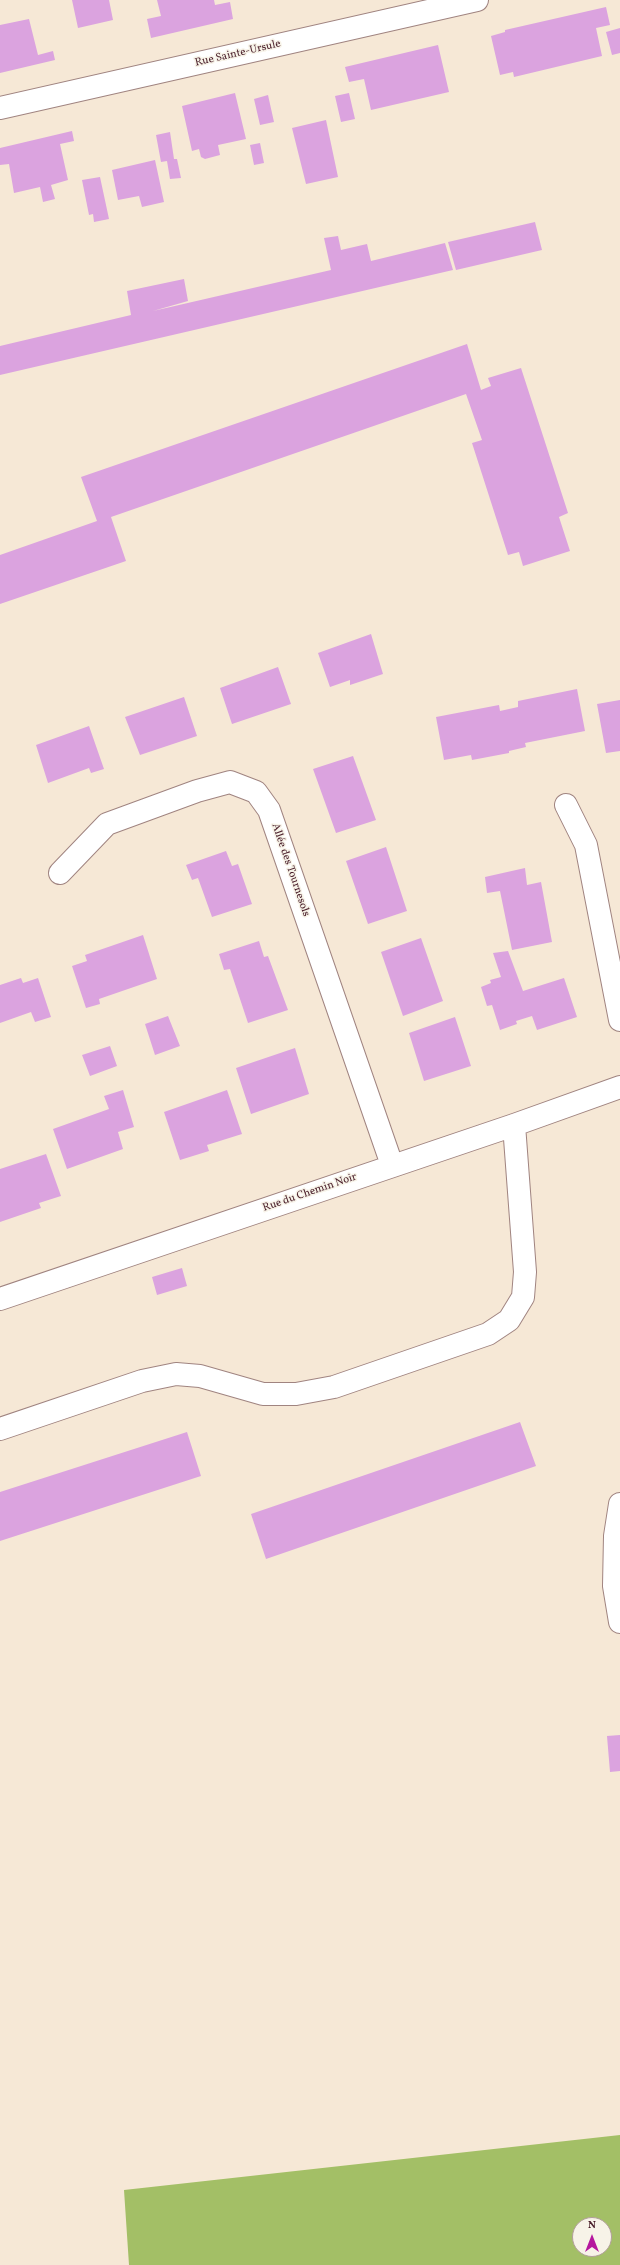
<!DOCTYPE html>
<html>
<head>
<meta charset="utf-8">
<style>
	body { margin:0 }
	#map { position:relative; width:620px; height:2265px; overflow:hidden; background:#f6e8d6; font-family:Vollkorn,serif }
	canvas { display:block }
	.north { position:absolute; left:572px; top:2217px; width:40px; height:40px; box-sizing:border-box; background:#f7f3e8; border:1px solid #b29e9c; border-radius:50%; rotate:0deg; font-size:11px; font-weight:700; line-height:16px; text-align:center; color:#4a1f2b }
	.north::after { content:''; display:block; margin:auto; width:14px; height:18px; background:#b5179e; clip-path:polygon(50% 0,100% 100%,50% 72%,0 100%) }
</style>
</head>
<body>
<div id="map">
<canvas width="620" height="2265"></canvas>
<div class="north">N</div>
</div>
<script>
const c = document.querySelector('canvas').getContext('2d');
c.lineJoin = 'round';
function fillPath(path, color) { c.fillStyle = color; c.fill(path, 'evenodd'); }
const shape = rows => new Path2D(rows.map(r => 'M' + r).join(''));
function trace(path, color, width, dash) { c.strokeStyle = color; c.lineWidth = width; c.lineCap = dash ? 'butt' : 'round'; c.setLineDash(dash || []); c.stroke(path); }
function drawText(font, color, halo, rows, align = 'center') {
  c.font = font + ' Vollkorn,serif'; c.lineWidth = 3; c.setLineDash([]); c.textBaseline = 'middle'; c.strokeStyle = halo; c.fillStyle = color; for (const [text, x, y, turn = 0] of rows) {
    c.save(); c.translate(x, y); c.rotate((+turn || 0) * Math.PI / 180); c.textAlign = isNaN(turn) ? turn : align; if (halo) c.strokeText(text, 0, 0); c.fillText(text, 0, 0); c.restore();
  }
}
const green = shape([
	[620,2135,620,2265,129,2265,124,2190],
	[580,2225,604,2225,604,2249,580,2249]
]);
const building = shape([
	[72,0,109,0,113,20,78,28],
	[157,0,214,0,215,5,230,2,233,19,151,38,147,19,161,16],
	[606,7,610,25,596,28,602,56,514,77,513,72,500,75,491,36,505,32,505,30],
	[29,19,38,55,53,51,55,60,0,73,0,25],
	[620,28,620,53,612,55,606,32],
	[438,45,449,92,371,110,364,79,349,82,345,67],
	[235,93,246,139,218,145,220,155,205,159,201,157,199,149,192,151,182,106],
	[349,93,355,119,341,122,335,96],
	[268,95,274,122,260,125,254,99],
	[326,120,338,177,306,184,292,128],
	[72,131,74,141,60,144,68,180,51,185,55,199,43,202,40,187,14,193,9,164,0,165,0,148],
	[170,132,174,159,177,159,181,178,170,179,167,161,161,162,156,135],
	[260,143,264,163,254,165,250,145],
	[155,160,164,202,142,207,139,196,118,200,112,170],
	[100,177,109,219,94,222,93,214,89,215,82,180],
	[535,222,542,250,456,270,448,242],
	[338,236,341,250,367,244,371,261,445,243,453,270,0,375,0,346,131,315,127,291,184,279,188,301,153,311,331,270,324,238],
	[467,344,481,390,491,386,488,378,521,368,568,513,559,517,570,551,523,566,519,552,508,555,472,443,482,440,466,394,111,517,126,561,0,604,0,555,97,521,81,477],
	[371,634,383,674,350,685,350,680,330,687,318,653],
	[278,667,291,704,232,724,220,688],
	[577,689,585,731,525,743,526,747,509,751,509,753,472,760,471,755,444,760,436,717,499,705,500,711,518,707,518,701],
	[184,697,197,736,140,755,125,717],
	[620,700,620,751,606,753,597,704],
	[89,726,104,769,91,773,89,768,48,783,36,745],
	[353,756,376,820,336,833,313,769],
	[386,847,407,911,368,924,346,861],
	[226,851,232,866,238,864,252,904,212,917,198,878,192,880,186,865],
	[525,868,527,885,541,882,552,942,512,950,500,891,487,893,485,877],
	[143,935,157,979,99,999,100,1004,86,1008,72,966,87,961,85,955],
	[421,938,443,1001,403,1016,381,952],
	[259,941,264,957,268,956,288,1010,248,1023,230,969,224,970,219,954],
	[508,951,523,991,564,978,577,1017,537,1030,532,1016,516,1021,517,1024,500,1030,492,1005,487,1006,481,987,491,983,490,980,501,977,493,953],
	[21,978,23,983,38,978,51,1017,35,1022,31,1012,0,1023,0,985],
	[168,1016,180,1046,155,1055,145,1024],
	[455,1017,471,1066,424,1081,409,1033],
	[110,1046,117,1066,90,1076,82,1055],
	[295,1048,309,1094,251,1114,236,1068],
	[123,1090,134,1127,118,1132,123,1149,67,1169,53,1129,109,1109,104,1096],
	[227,1090,242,1134,207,1145,209,1151,180,1160,164,1112],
	[46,1154,61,1196,39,1203,41,1208,0,1222,0,1169],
	[182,1268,187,1286,157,1295,152,1277],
	[520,1422,536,1466,266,1559,251,1514],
	[187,1432,201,1476,0,1541,0,1492],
	[620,1735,620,1771,610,1772,607,1736]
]);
const minor = shape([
	[0,108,477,0],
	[566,805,586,845,620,1020],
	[60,873,107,824,197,791,230,782,256,792,269,810,392,1165],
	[0,1299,514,1125,620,1087],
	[0,1429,142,1381,176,1374,200,1376,263,1394,296,1394,334,1387,488,1334,509,1320,523,1297,525,1272,514,1125],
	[620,1504,615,1536,614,1586,620,1622]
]);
const streetNames = [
	["Rue Sainte-Ursule",238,54,-13],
	["Allée des Tournesols",290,870,71],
	["Rue du Chemin Noir",310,1193,-19]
];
fillPath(green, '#a3bf66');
fillPath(building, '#dba3df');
trace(minor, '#a08480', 24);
trace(minor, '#fff', 22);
drawText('11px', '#4a1f2b', '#f7f3e8', streetNames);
</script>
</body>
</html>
